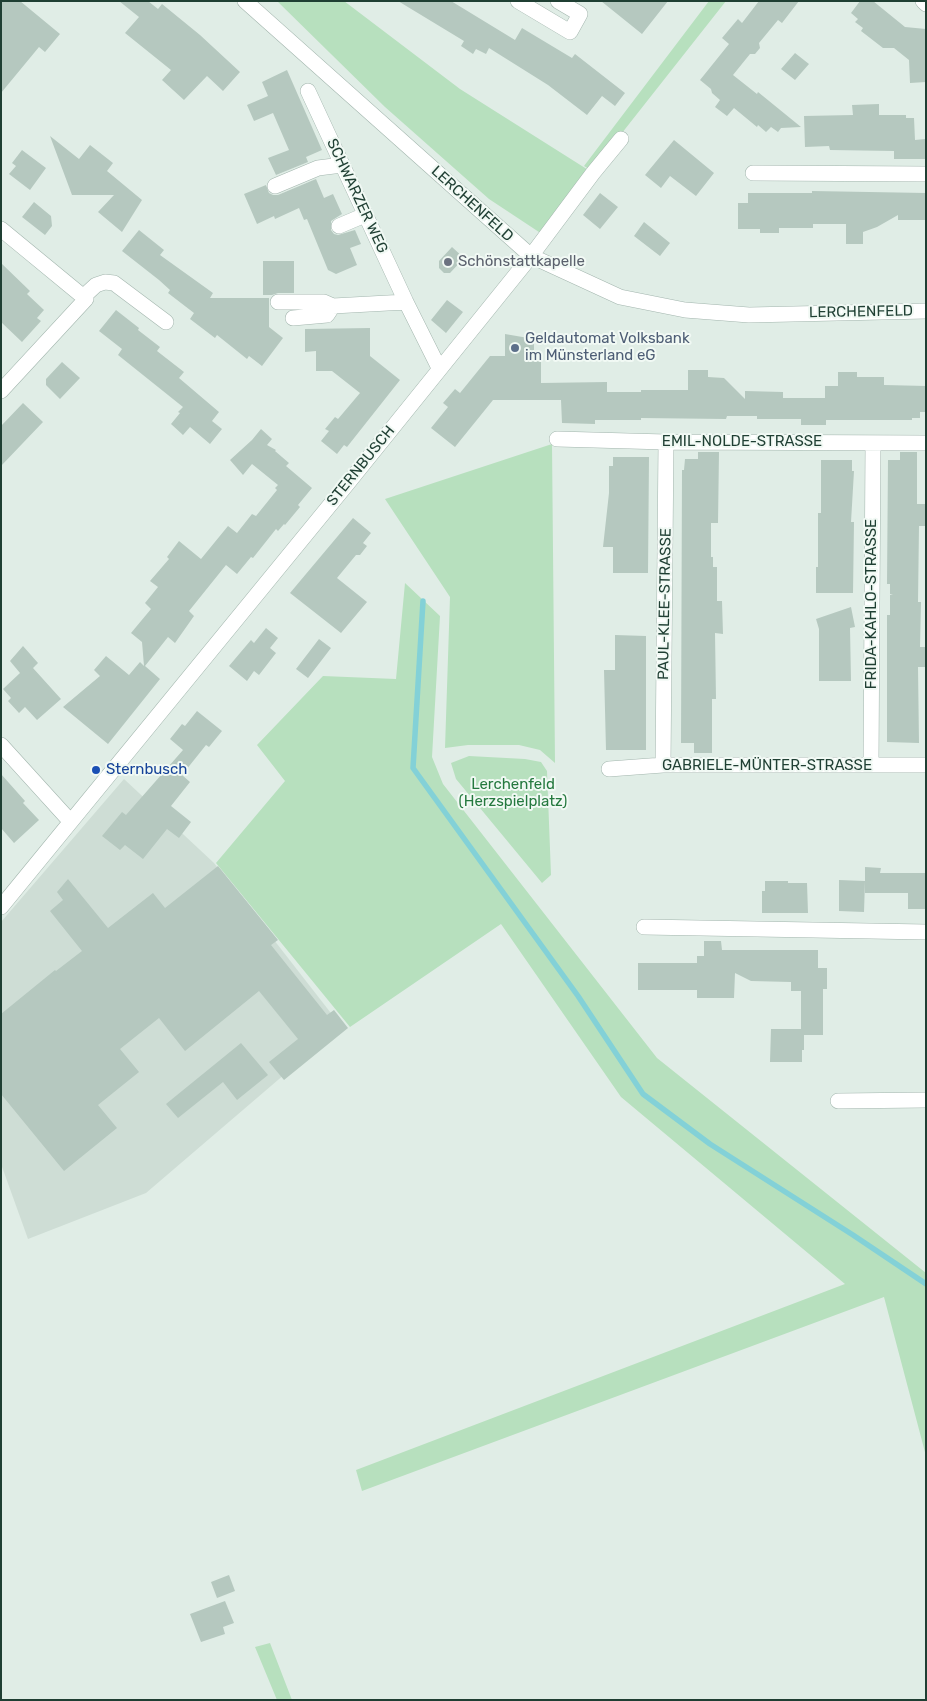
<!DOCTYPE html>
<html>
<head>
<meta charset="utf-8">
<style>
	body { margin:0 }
	#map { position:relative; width:927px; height:1701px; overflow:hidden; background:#e0ede6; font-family:Rubik,sans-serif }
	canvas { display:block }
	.frame { position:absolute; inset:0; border:2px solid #1f3f33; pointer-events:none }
</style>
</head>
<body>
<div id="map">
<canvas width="927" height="1701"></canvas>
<div class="frame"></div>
</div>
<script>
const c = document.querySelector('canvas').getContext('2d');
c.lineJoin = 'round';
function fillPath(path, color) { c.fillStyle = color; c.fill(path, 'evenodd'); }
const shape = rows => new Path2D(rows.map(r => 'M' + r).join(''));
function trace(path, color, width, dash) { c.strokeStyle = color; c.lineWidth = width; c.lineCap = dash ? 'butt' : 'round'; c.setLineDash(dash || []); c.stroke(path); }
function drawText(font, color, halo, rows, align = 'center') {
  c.font = font + ' Rubik,sans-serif'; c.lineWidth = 4; c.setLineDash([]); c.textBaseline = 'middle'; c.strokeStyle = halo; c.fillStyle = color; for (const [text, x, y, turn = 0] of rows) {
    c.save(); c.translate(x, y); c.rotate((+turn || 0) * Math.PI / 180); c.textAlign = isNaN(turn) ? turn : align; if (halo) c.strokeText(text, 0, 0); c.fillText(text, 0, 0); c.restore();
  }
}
const built = shape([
	[124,779,214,863,341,1026,146,1193,28,1239,1,1164,1,922]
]);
const green = shape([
	[277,1,344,1,460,89,593,173,545,236,489,199,385,107],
	[709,1,726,1,592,171,584,166],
	[552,444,555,763,540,750,519,745,468,745,445,748,450,597,385,499],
	[405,583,440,616,432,757,443,784,657,1058,926,1273,926,1456,884,1297,362,1491,356,1470,845,1284,621,1097,501,924,350,1027,216,863,285,781,257,745,323,676,396,679],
	[469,756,525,759,541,762,547,771,551,875,542,883,456,779,451,763],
	[270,1643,292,1700,277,1700,255,1647]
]);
const stream = shape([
	[423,601,413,768,578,996,643,1094,710,1144,853,1235,926,1284]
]);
const building = shape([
	[1,1,20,1,60,34,45,52,39,47,1,93],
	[119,1,148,1,158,9,162,4,200,35,240,72,223,91,207,76,184,100,162,80,171,70,125,33,139,17],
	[398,1,451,1,515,40,522,28,572,58,575,54,625,93,615,106,602,96,587,115,548,85,489,48,486,54,476,49,473,54,461,46,464,41],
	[601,1,668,1,642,34],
	[759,1,799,1,782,23,778,20,759,43,760,48,755,54,750,54,733,75,757,94,758,92,801,127,781,128,778,132,771,127,766,132,758,125,757,127,734,108,727,116,715,107,720,100,712,93,711,89,700,80,729,44,722,38,738,19,742,23],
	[860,1,873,1,905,27,926,29,926,82,910,83,909,60,894,48,883,48,861,31,863,28,855,22,858,19,851,13],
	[795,53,809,64,795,80,781,69],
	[287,70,322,150,306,157,308,162,276,175,268,158,289,150,273,113,254,121,247,105,268,96,262,82],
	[879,104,879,115,906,115,906,118,914,118,915,140,925,139,925,159,894,159,894,151,830,150,829,146,805,147,804,116,853,115,852,105],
	[50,136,79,159,90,145,113,163,107,171,142,200,122,232,98,212,114,195,72,195],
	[674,140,714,173,696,196,670,176,661,188,645,175],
	[22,150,46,168,30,190,9,174,16,166,12,163],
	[316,179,324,198,333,194,342,214,331,221,331,230,334,234,338,235,355,230,361,244,350,248,357,265,336,274,328,270,307,219,304,220,299,208,275,219,274,216,257,224,244,194,266,185,269,193,273,195,278,195],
	[812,191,926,193,926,220,898,220,898,215,877,227,863,232,863,244,846,244,846,224,813,224,813,228,779,228,779,233,760,233,760,229,738,229,738,203,748,203,748,193,812,193],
	[600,193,618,207,600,229,583,215],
	[34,202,51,216,52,226,45,235,22,217],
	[644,222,670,243,660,256,634,236],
	[139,230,164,250,160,255,213,293,210,298,269,298,269,327,283,338,262,366,249,356,247,359,217,335,215,338,190,319,194,313,168,293,170,290,159,280,122,251],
	[452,247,464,258,450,273,444,273,439,268,439,261],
	[263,261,294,261,294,293,278,293,272,295,263,295],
	[1,263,30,291,27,294,44,310,37,318,41,321,22,342,1,322],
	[447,300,463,312,446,333,431,320],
	[116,310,139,328,138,330,160,347,157,351,184,372,179,378,219,412,212,421,222,429,210,444,190,427,183,435,171,424,180,413,178,412,183,407,118,355,122,349,99,331],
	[370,328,370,356,400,380,347,447,344,445,337,454,321,441,329,431,325,429,335,417,338,419,360,393,332,371,316,371,316,351,305,352,305,329],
	[505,334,534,339,534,356,541,356,541,383,607,382,607,392,641,392,641,390,688,390,688,370,708,370,708,377,724,378,745,399,745,391,783,392,783,398,825,398,825,386,838,386,838,372,857,372,857,377,884,377,884,385,926,386,926,412,920,412,920,418,912,418,912,420,826,420,826,425,801,425,801,419,757,419,757,416,727,416,726,419,641,418,641,420,595,420,595,424,562,423,561,400,493,400,455,447,431,428,448,407,443,403,455,389,460,393,490,356,505,356],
	[62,362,80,378,60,399,46,385,46,379],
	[23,403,43,422,1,466,1,426],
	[261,429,272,439,267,445,276,450,275,451,289,463,286,466,312,488,298,505,300,507,285,525,284,524,278,531,276,529,253,558,251,557,237,574,226,565,189,611,194,616,175,643,168,637,145,666,160,679,108,744,63,707,100,676,94,670,106,656,129,675,140,662,144,666,142,642,131,633,151,609,145,603,158,587,150,581,169,559,167,557,179,541,201,559,228,526,237,533,252,514,256,516,277,490,275,488,278,485,252,464,243,475,230,460,252,440],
	[698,452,719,452,718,523,711,523,711,557,713,557,713,567,717,567,717,601,722,601,723,634,715,633,716,699,712,699,712,753,694,753,694,743,681,743,682,470,684,470,685,459,698,459],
	[900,452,917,452,917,504,926,504,926,526,919,526,918,602,921,602,920,647,926,647,926,667,918,667,919,743,887,742,887,615,890,615,890,595,893,594,890,594,890,584,887,584,888,460,900,460],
	[613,457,649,457,648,573,613,573,613,547,603,547,609,493,609,466,613,466],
	[821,460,852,460,852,471,854,471,851,522,854,522,853,593,816,593,816,567,818,567,818,513,821,513],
	[353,518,371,533,363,543,367,546,360,555,356,555,337,578,367,602,341,633,290,593],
	[851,607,855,627,850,628,851,681,819,681,819,629,816,619],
	[266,628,278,638,270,648,276,653,259,675,254,671,247,681,229,666,251,640,254,643],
	[615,635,646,636,646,750,606,750,604,670,615,670],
	[319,639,331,648,308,678,296,669],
	[23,646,38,663,33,668,61,699,37,720,25,707,19,713,8,701,11,698,3,689,20,673,10,661],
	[197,711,222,731,209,747,206,745,182,775,190,782,171,806,191,822,179,838,167,829,143,859,125,845,120,850,102,836,122,812,126,815,183,750,170,739,182,724,185,726],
	[1,774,25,801,23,803,39,820,14,843,1,828],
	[218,866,278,940,271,945,327,1015,334,1010,348,1028,284,1080,269,1062,298,1039,259,991,185,1051,159,1018,120,1049,139,1072,98,1105,117,1128,64,1171,1,1094,1,1014,55,970,56,971,82,951,50,911,63,900,57,892,68,879,108,928,153,893,165,908],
	[865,867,881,868,880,873,926,873,926,909,908,909,908,893,865,893],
	[839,880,865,881,864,912,839,911],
	[765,881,788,881,788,883,807,883,808,913,762,913,762,891,765,891],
	[704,941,721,941,722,950,818,950,818,968,827,968,827,989,823,989,823,1035,804,1035,804,1050,802,1050,802,1062,770,1062,771,1029,801,1029,801,991,791,991,791,982,751,981,735,973,734,998,697,998,697,990,638,990,638,963,697,963,697,956,704,956],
	[241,1043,268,1075,237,1100,223,1082,178,1118,166,1104],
	[229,1575,235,1591,217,1598,211,1582],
	[225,1601,234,1623,223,1627,225,1634,201,1642,190,1614]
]);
const minor = shape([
	[245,1,531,256,620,297,685,310,749,315,926,311],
	[518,1,570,32,580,14,558,1],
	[923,1,926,4],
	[308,91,406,302,439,368],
	[753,173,926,174],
	[275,186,318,168,342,165],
	[339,226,365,215],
	[1,229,86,299,1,391],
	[83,297,96,285,105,282,114,283,166,322],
	[278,302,324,302,333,306,406,302],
	[293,318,327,315,333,306],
	[557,439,666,442,926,443],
	[1,745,70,821],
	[663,765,666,442],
	[871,765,873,443],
	[609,769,663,765,926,765],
	[1,907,348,483,531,256,593,173,621,139],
	[644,927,926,932],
	[838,1101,926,1100]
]);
const markers = [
	[448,262,5,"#6b7280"],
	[515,348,5,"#5c6f8a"],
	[96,770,5,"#1a4fb4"]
];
const streetNames = [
	["SCHWARZER WEG",357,196,65],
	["LERCHENFELD",472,204,42],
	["LERCHENFELD",861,312,-1],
	["EMIL-NOLDE-STRASSE",742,442],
	["STERNBUSCH",361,466,-51],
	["PAUL-KLEE-STRASSE",665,604,-89],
	["FRIDA-KAHLO-STRASSE",872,604,-90],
	["GABRIELE-MÜNTER-STRASSE",767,766]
];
const worshipNames = [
	["Schönstattkapelle",458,262]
];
const serviceNames = [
	["Geldautomat Volksbank",525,339],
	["im Münsterland eG",525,356]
];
const transitNames = [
	["Sternbusch",106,770]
];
const parkNames = [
	["Lerchenfeld",513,785],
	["(Herzspielplatz)",513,802]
];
fillPath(built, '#ceddd5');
fillPath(green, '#b7e0be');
trace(stream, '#83d1d7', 5.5);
fillPath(building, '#b5c8bf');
trace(minor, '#a2b5ad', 16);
trace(minor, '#fff', 15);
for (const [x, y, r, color] of markers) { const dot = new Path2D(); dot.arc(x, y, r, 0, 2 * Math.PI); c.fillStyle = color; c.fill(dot); trace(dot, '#f1f9f4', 2); }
drawText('15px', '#1f3f33', '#f1f9f4', streetNames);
drawText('15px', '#5b616d', '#f1f9f4', worshipNames, 'left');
drawText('15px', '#4e5e75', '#f1f9f4', serviceNames, 'left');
drawText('15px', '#164399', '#f1f9f4', transitNames, 'left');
drawText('15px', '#25793f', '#f1f9f4', parkNames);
</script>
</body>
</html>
